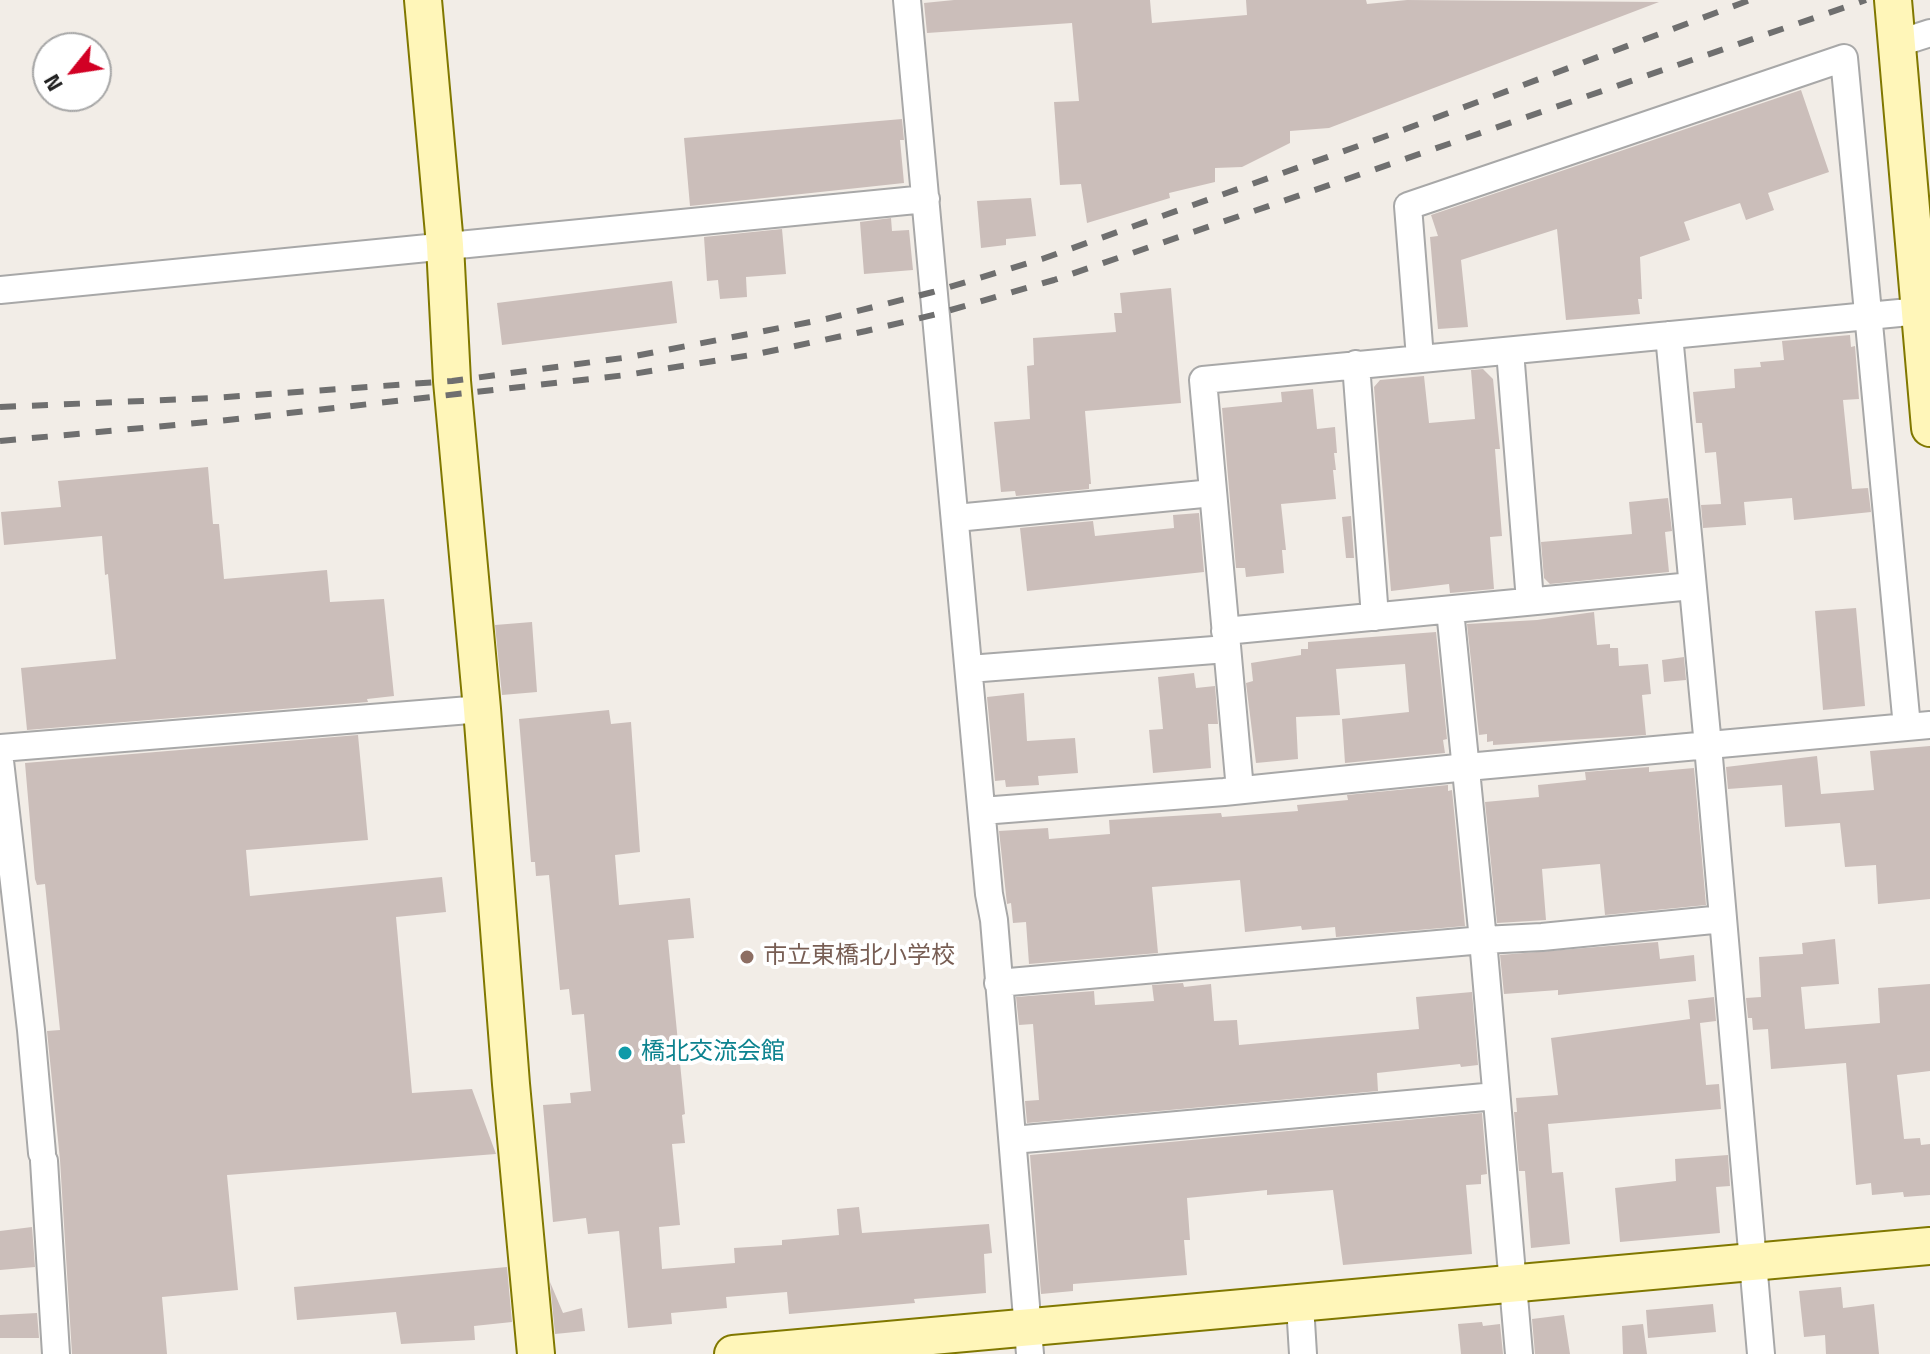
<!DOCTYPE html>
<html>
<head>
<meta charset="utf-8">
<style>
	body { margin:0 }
	#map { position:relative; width:1930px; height:1354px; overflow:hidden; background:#f2ede7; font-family:"Titillium Web",sans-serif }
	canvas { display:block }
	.north { position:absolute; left:32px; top:32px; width:80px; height:80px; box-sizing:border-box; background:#fff; border:2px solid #a6a6a6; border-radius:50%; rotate:240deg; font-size:22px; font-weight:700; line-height:32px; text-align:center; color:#212121 }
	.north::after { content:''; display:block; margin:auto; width:28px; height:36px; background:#d20024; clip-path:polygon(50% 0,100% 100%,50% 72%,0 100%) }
</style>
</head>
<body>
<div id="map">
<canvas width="1930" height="1354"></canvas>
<div class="north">N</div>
</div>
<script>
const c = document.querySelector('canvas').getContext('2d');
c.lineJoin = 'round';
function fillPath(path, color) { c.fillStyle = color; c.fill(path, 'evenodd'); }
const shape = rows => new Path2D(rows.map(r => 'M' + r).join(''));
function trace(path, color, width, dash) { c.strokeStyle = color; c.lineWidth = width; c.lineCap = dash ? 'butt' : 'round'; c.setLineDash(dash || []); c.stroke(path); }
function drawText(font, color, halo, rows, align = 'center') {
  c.font = font + ' "Titillium Web","Noto Sans JP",sans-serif'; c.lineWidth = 8; c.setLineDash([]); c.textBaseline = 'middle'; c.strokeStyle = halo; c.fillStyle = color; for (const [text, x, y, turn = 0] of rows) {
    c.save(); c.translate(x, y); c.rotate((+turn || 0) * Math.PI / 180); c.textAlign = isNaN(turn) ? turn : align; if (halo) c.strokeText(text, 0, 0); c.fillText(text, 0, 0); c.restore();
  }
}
const building = shape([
	[954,0,1150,0,1152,23,1247,15,1246,0,1366,0,1367,4,1407,0,1659,2,1329,128,1290,131,1290,143,1242,167,1215,168,1215,182,1169,193,1170,198,1087,223,1081,184,1060,185,1054,102,1079,101,1072,23,927,33,924,3],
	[1801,90,1829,172,1768,193,1774,210,1746,220,1740,203,1684,222,1690,240,1640,257,1642,299,1638,299,1640,314,1566,320,1557,229,1461,260,1468,327,1438,329,1430,237,1438,236,1431,215],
	[902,119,904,140,900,140,904,183,690,206,684,138],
	[1031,198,1036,236,1006,239,1006,245,981,248,977,201],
	[891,218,892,231,909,230,913,270,864,274,860,222],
	[782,229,786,274,746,277,747,297,720,299,718,280,707,281,704,237],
	[672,281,677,323,502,345,497,303],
	[1171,288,1181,403,1085,411,1091,484,1089,484,1089,489,1016,496,1015,491,1001,492,994,422,1030,419,1027,366,1034,365,1033,338,1116,332,1114,313,1122,313,1120,293],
	[1850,335,1851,347,1855,346,1859,399,1843,400,1852,489,1868,488,1871,512,1794,520,1792,498,1744,502,1746,525,1703,528,1701,505,1721,504,1716,452,1705,453,1702,423,1696,423,1693,392,1735,388,1734,369,1761,367,1760,362,1784,360,1782,341],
	[1483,369,1493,379,1500,449,1495,449,1502,536,1490,537,1494,589,1450,593,1449,584,1391,591,1374,387,1380,380,1424,376,1429,423,1475,419,1471,370],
	[1313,389,1317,429,1335,427,1337,453,1334,453,1336,470,1333,470,1336,499,1281,504,1286,550,1282,550,1284,573,1246,577,1245,568,1236,568,1222,408,1282,402,1281,392],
	[208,467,213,524,219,524,224,579,327,570,330,602,384,599,394,696,367,699,368,702,27,730,21,668,116,659,108,574,105,575,102,536,4,545,1,512,61,507,58,481],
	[1668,498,1672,531,1665,532,1669,572,1550,584,1544,578,1541,542,1632,534,1629,502],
	[1199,513,1204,572,1027,591,1020,528,1093,521,1095,536,1174,528,1173,515],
	[1351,516,1354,558,1346,558,1342,517],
	[1856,608,1865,706,1823,710,1815,611],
	[1594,612,1597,645,1610,644,1610,648,1618,648,1619,666,1648,664,1651,694,1642,695,1646,735,1493,745,1493,741,1487,742,1487,734,1479,735,1467,624,1537,620],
	[532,622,537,692,502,695,495,625],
	[1436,632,1447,739,1443,740,1445,753,1345,763,1342,719,1409,712,1405,664,1336,669,1340,715,1296,717,1298,759,1256,763,1246,683,1253,681,1251,663,1301,655,1301,649,1308,649,1308,642],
	[1684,657,1686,680,1664,682,1662,660],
	[1194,673,1196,688,1215,686,1218,724,1208,724,1211,768,1153,773,1149,730,1163,729,1158,677],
	[1024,693,1027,741,1075,738,1078,773,1038,776,1039,785,1006,787,1005,780,995,781,987,697],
	[609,710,611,724,631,722,640,852,615,855,619,905,690,898,694,938,668,940,685,1114,682,1115,685,1143,672,1144,680,1225,659,1227,662,1269,735,1263,734,1248,782,1245,782,1240,839,1235,837,1209,859,1207,862,1233,989,1224,992,1253,984,1254,986,1293,914,1299,915,1303,789,1314,787,1292,726,1297,727,1308,671,1313,672,1324,628,1328,619,1231,588,1234,586,1218,553,1222,543,1105,571,1103,570,1093,591,1091,584,1014,572,1015,569,989,560,990,549,875,536,876,535,862,531,862,519,719],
	[358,735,368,840,246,850,250,896,442,877,446,912,396,917,412,1093,472,1089,496,1154,227,1175,238,1290,162,1297,167,1354,72,1354,60,1160,47,1031,60,1030,45,884,37,885,35,879,25,763],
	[1930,746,1930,899,1878,904,1876,865,1845,867,1840,823,1785,827,1782,785,1728,789,1726,767,1817,756,1821,794,1874,790,1870,751],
	[1649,767,1649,772,1694,768,1706,905,1605,915,1600,864,1542,869,1546,920,1497,923,1485,802,1539,797,1538,785,1586,780,1585,772],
	[1448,785,1448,791,1452,790,1465,926,1336,937,1335,927,1302,930,1301,926,1245,932,1240,880,1152,887,1158,953,1029,964,1026,922,1013,923,1011,903,1007,904,999,831,1048,828,1049,839,1110,834,1109,820,1221,813,1222,817,1298,811,1297,805,1348,800,1347,795],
	[1835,939,1839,984,1801,987,1805,1029,1880,1023,1878,988,1930,984,1930,1071,1897,1075,1904,1139,1920,1138,1921,1145,1930,1144,1930,1195,1904,1197,1903,1192,1872,1195,1871,1183,1856,1185,1846,1063,1771,1069,1768,1029,1753,1030,1752,1018,1748,1018,1746,998,1761,997,1759,957,1803,954,1802,943],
	[1658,942,1660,959,1694,955,1696,981,1558,995,1558,990,1504,994,1500,955],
	[1183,983,1184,987,1211,984,1214,1021,1237,1020,1239,1045,1419,1029,1416,997,1472,992,1478,1065,1461,1067,1460,1064,1377,1073,1378,1091,1027,1123,1025,1101,1039,1100,1033,1024,1019,1025,1016,997,1094,991,1095,1005,1154,1001,1152,985],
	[1714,997,1716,1021,1700,1023,1706,1085,1719,1084,1721,1109,1548,1124,1552,1173,1563,1172,1570,1244,1531,1248,1525,1171,1519,1171,1514,1112,1517,1112,1516,1098,1558,1095,1551,1038,1690,1019,1688,1000],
	[1482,1113,1487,1174,1481,1175,1481,1184,1466,1185,1472,1254,1343,1265,1333,1190,1267,1195,1267,1190,1187,1198,1190,1240,1184,1240,1187,1275,1073,1284,1073,1291,1041,1294,1030,1155],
	[1728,1155,1730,1186,1716,1187,1720,1233,1620,1242,1615,1188,1676,1181,1675,1159],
	[32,1227,35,1267,0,1270,0,1231],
	[507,1267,512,1322,474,1326,475,1340,401,1344,396,1312,297,1320,294,1287],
	[550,1282,563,1313,582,1308,585,1331,555,1334],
	[1841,1287,1843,1308,1874,1304,1879,1354,1826,1354,1825,1335,1804,1337,1799,1291],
	[1713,1304,1716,1332,1648,1338,1646,1310],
	[37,1313,39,1338,0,1338,0,1315],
	[1564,1315,1570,1354,1535,1354,1532,1319],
	[1482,1322,1483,1326,1500,1324,1503,1354,1461,1354,1458,1324],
	[1643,1324,1647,1354,1623,1354,1622,1326]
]);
const street = shape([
	[907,0,989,894,994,920,1030,1354],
	[1896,44,1930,33],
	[0,290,926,199],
	[1669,335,1708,746,1761,1354],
	[1510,351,1530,601],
	[1420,358,1408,206,1844,58,1907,727],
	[1356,364,1375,617],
	[956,518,1213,493],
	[1450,610,1483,940,1519,1354],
	[1225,631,1692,586],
	[969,669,1227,649],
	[0,748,482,709],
	[0,761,31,1030,42,1153],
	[1240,790,1203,380,1920,311],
	[982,811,1224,792,1467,767,1930,725],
	[998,983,1483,940,1542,937,1723,919],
	[1013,1140,1496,1096],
	[44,1161,56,1354],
	[1300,1305,1303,1354]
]);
const secondary = shape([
	[423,0,445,245,452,381,482,709,511,1084,536,1354],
	[1893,0,1930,428],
	[733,1354,1930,1246]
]);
const rail = shape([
	[0,407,213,398,452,381,630,357,826,319,933,292,1042,259,1403,130,1750,0],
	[0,441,219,421,626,375,757,354,866,331,937,314,1054,280,1866,0]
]);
const markers = [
	[747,957,8,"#8d6e63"],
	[625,1053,8,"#0f9aa8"]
];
const educationNames = [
	["市立東橋北小学校",763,957]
];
const cultureNames = [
	["橋北交流会館",641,1053]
];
fillPath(building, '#cbbeba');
trace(street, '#a8a8a8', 30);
trace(secondary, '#807800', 40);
trace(street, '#fff', 26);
trace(secondary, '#fff6b9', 36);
trace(rail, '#6f6f6f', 6, [16, 16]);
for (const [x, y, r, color] of markers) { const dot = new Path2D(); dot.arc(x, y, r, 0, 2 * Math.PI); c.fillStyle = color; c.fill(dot); trace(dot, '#fff', 3); }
drawText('24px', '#785e54', '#fff', educationNames, 'left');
drawText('24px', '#0d838f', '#fff', cultureNames, 'left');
</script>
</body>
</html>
